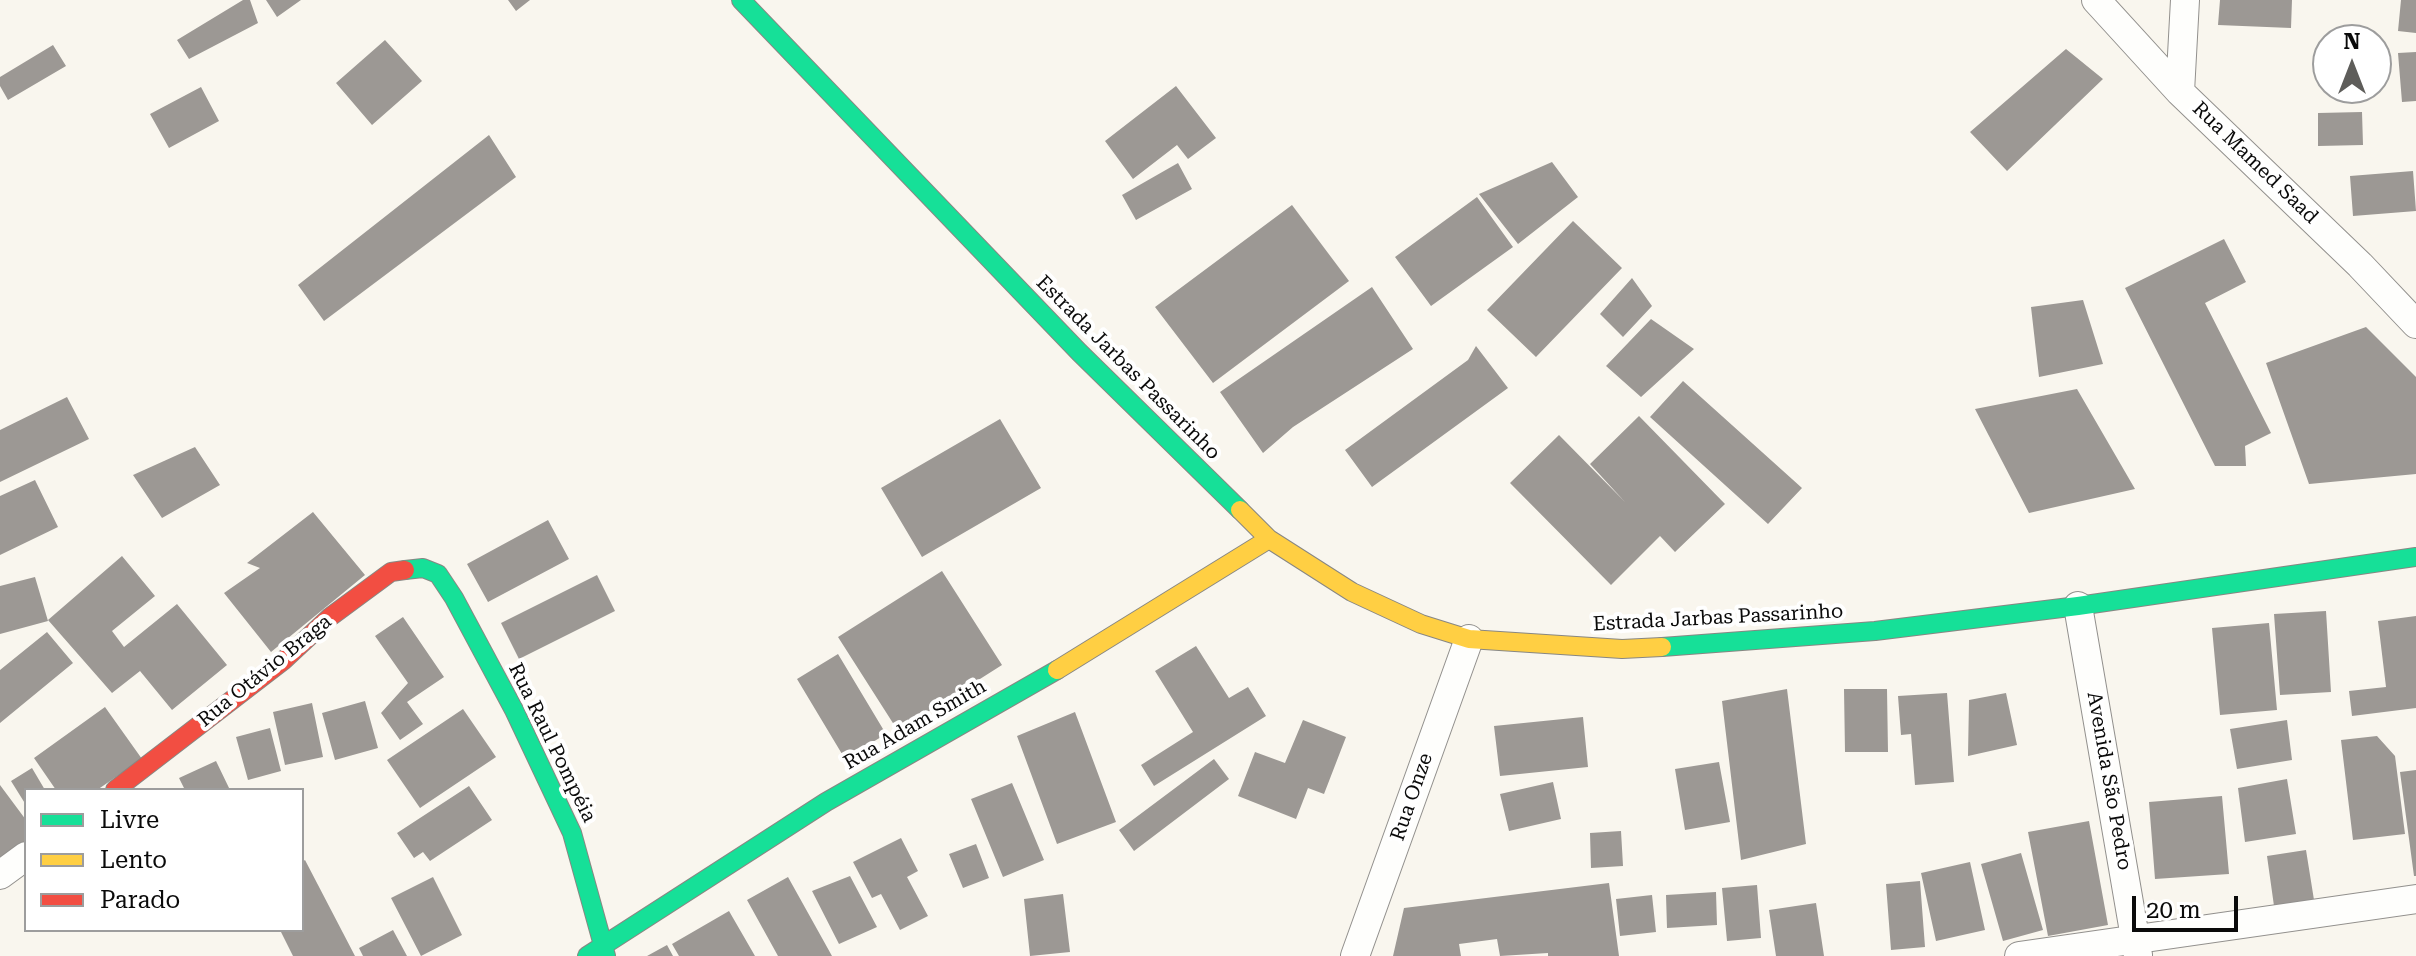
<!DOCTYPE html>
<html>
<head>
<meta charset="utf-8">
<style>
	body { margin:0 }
	#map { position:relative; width:2416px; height:956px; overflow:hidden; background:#f9f6ee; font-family:"Roboto Serif",serif }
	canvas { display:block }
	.legend { position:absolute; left:24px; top:788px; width:280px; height:144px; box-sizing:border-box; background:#fff; border:2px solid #9d9d9d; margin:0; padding:10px 14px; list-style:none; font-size:24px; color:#0a0a0a }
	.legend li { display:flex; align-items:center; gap:16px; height:40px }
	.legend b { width:40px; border:2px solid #9d9d9d }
	.north { position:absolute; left:2312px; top:24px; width:80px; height:80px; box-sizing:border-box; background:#fff; border:2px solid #9d9d9d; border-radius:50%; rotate:0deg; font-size:22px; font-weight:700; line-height:32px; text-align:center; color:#0a0a0a }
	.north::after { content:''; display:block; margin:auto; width:28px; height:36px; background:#5e5d5a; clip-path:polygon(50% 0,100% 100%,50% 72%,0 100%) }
	.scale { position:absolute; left:2132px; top:896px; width:106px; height:36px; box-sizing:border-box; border:4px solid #0a0a0a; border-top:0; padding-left:10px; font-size:24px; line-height:28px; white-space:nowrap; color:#0a0a0a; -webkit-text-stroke:6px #fff; paint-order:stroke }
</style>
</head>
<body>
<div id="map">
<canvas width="2416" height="956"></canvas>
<ul class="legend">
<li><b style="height:10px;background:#16e098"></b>Livre</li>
<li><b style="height:10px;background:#ffcf43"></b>Lento</li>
<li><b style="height:10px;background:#f24e42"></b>Parado</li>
</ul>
<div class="north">N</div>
<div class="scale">20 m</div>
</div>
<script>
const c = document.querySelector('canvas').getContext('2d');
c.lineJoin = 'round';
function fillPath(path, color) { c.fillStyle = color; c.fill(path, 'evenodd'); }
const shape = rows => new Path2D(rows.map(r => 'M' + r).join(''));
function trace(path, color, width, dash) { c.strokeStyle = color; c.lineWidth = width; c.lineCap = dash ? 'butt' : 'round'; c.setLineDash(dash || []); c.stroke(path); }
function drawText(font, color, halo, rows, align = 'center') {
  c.font = font + ' "Roboto Serif",serif'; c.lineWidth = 8; c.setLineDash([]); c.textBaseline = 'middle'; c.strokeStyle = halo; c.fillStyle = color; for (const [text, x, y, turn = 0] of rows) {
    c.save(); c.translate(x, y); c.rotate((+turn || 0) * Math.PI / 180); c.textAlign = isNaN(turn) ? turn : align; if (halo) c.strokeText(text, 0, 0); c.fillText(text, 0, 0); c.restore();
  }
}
const building = shape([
	[243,0,250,0,258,23,189,59,177,40],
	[266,0,301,0,277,17],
	[508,0,530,0,516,11],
	[2220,0,2292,0,2291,28,2218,25],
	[2401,0,2416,0,2416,33,2398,31],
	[385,40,422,81,372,125,336,83],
	[53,45,66,66,8,100,0,86,0,77],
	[2066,49,2103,79,2007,171,1970,132],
	[2416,52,2416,101,2402,102,2398,53],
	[1176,86,1216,138,1188,159,1177,145,1133,179,1105,141],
	[201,87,219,121,169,148,150,114],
	[2362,112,2363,145,2318,146,2318,113],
	[489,135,516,177,324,321,298,285],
	[1552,162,1578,197,1518,244,1479,194],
	[1178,163,1192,189,1136,220,1122,195],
	[2413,171,2416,211,2353,216,2350,176],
	[1477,197,1513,247,1431,306,1395,257],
	[1292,205,1349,281,1213,383,1155,307],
	[1573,221,1622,268,1536,357,1487,310],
	[2224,239,2246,282,2205,303,2271,433,2245,446,2246,466,2215,466,2125,288],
	[1632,278,1652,306,1623,337,1600,314],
	[1372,287,1413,349,1293,427,1263,453,1220,392],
	[2083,300,2103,364,2039,377,2031,307],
	[1651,319,1694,349,1641,397,1606,366],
	[2366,327,2416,377,2416,474,2309,484,2266,363],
	[1476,346,1508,388,1372,487,1345,450,1468,360],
	[1683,381,1802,488,1768,524,1650,417],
	[2077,389,2135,489,2029,513,1975,409],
	[67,397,89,439,0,482,0,430],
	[1639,416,1725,504,1675,552,1660,536,1611,585,1510,483,1559,435,1625,502,1590,464],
	[1000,419,1041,488,922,557,881,488],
	[195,447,220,485,162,518,133,475],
	[35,480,58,527,0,555,0,496],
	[313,512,365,575,271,652,224,593,260,568,247,563],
	[548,520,569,559,488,602,467,564],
	[122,556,155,596,112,631,124,647,177,604,227,665,172,710,140,671,112,693,48,620],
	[942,571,1002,665,898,731,838,637],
	[597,575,615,611,519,659,501,623],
	[35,577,48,621,0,634,0,586],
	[2326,611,2331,692,2280,695,2274,614],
	[2416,616,2416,708,2352,716,2349,691,2386,687,2378,621],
	[403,617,444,677,407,702,423,724,400,740,381,713,408,683,375,636],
	[2269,623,2277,710,2220,715,2212,628],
	[47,632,73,663,0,723,0,670],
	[1196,646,1229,698,1248,687,1266,716,1154,786,1141,765,1193,732,1155,671],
	[838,654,886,734,845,759,797,679],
	[1787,689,1806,844,1741,860,1722,701],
	[1844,689,1887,689,1888,752,1845,752],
	[1947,693,1954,782,1915,785,1911,734,1901,735,1898,696],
	[2006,693,2017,745,1968,756,1969,700],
	[365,701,378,748,335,760,322,713],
	[312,703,323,757,285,765,273,712],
	[105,707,142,759,97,790,56,790,34,758],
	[463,709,496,757,420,808,387,760],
	[1075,712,1116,822,1057,844,1017,736],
	[1583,717,1588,767,1500,776,1494,726],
	[1303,720,1346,737,1324,794,1308,788,1296,819,1238,796,1255,752,1285,763],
	[2287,720,2292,760,2237,769,2230,729],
	[270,728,281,771,248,780,236,737],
	[2377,736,2395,756,2405,834,2353,840,2341,740],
	[1214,759,1229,779,1134,851,1119,830],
	[216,761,230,790,185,790,179,778],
	[1719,762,1730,822,1685,830,1675,769],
	[32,768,45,790,26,790,26,805,11,781],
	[2416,770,2416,876,2414,876,2400,772],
	[2287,779,2296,834,2245,842,2238,788],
	[1553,782,1561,819,1509,831,1500,794],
	[1012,783,1044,860,1003,877,971,799],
	[0,785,26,820,26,842,0,861],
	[469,786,492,820,430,861,423,852,414,858,397,833],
	[2222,796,2229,874,2155,879,2149,802],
	[2089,821,2108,925,2048,936,2028,832],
	[1621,831,1623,866,1591,868,1590,833],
	[901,838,918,871,907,877,928,916,900,930,881,894,872,898,853,862],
	[976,844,989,878,963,888,949,854],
	[2306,850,2314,900,2274,906,2267,856],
	[2021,853,2043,930,2003,941,1981,864],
	[305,860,355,956,293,956,280,930,302,930,302,862],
	[1970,862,1985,930,1936,941,1921,873],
	[850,876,877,927,839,944,812,891],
	[433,877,462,935,421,956,391,898],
	[788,877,832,956,778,956,747,900],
	[1920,881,1925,947,1891,950,1886,884],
	[1609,883,1619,956,1548,956,1548,953,1500,956,1497,939,1459,944,1461,956,1393,956,1404,908],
	[1757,885,1761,938,1727,941,1722,888],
	[1716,892,1717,925,1667,928,1666,895],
	[1063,894,1070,952,1030,956,1024,899],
	[1652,895,1656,932,1620,936,1616,899],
	[1816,903,1824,956,1776,956,1769,910],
	[729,911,755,956,679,956,672,944],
	[393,930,407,956,363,956,359,948],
	[667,945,673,956,647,956]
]);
const street = shape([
	[2096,0,2180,92,2360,265,2416,324],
	[2180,92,2185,0],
	[2078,606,2138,955],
	[0,875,26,856],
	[1355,956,1469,639],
	[2019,956,2416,899]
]);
const fast = shape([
	[741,0,1079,352,1240,510],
	[405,570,423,568,438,574,454,598,514,710,572,833,606,956],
	[1662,647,1875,631,2078,606,2416,557],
	[587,956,826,802,1057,670]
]);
const slow = shape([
	[1240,510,1269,539,1352,592,1421,624,1469,639,1622,649,1662,647],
	[1057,670,1269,539]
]);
const jam = shape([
	[115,790,284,660,330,617,391,572,405,570]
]);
const streetNames = [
	["Rua Mamed Saad",2255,163,44],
	["Estrada Jarbas Passarinho",1128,368,45],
	["Estrada Jarbas Passarinho",1718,618,-3],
	["Rua Otávio Braga",265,671,-39],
	["Rua Adam Smith",915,725,-30],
	["Rua Raul Pompéia",552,743,64],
	["Avenida São Pedro",2109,781,80],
	["Rua Onze",1412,797,-71]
];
fillPath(building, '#9c9894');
trace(street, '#92908d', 30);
trace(fast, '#888783', 20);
trace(slow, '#888783', 20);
trace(jam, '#888783', 20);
trace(street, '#fefefc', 28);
trace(fast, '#16e098', 18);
trace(slow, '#ffcf43', 18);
trace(jam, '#f24e42', 18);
drawText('20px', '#0a0a0a', '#fff', streetNames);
</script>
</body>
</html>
